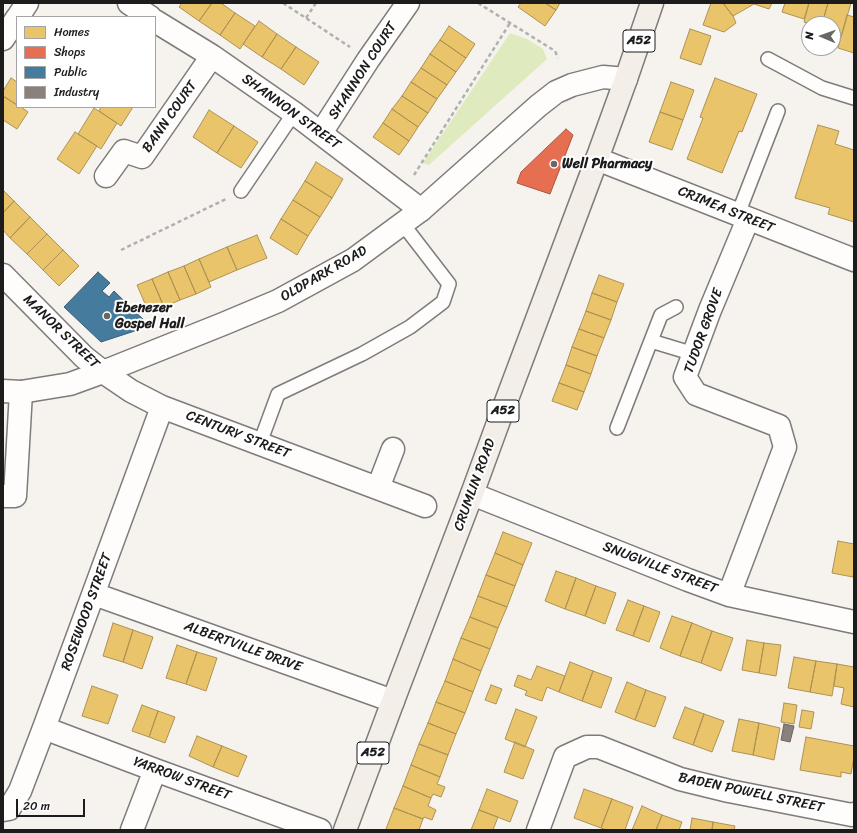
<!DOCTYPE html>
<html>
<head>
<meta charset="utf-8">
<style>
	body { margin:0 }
	#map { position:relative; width:857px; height:833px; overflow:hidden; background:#f6f2ee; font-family:Sriracha,sans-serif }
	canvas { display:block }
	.frame { position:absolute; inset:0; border:4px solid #1c1c1c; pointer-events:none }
	.legend { position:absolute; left:16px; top:16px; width:140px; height:92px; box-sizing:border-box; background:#fff; border:1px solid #a4a4a4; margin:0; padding:5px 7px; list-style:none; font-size:12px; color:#1c1c1c }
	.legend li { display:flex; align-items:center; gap:8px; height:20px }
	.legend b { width:20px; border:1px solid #a4a4a4 }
	.north { position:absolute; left:801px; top:16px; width:40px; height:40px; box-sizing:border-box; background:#fff; border:1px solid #a4a4a4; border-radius:50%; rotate:272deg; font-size:11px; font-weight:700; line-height:16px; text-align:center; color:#1c1c1c }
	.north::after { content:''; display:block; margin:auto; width:14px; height:18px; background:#686766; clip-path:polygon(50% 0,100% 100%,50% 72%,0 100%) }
	.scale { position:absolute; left:16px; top:799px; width:69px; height:18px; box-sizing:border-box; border:2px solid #1c1c1c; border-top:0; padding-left:5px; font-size:12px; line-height:14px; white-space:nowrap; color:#1c1c1c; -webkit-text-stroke:3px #fff; paint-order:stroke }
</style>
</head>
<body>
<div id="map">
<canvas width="857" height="833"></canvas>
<div class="frame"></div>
<ul class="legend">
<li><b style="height:11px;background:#e9c46a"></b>Homes</li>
<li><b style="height:11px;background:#e76f51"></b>Shops</li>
<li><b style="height:11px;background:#457b9d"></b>Public</li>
<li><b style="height:11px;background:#8a817c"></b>Industry</li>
</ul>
<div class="north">N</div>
<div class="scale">20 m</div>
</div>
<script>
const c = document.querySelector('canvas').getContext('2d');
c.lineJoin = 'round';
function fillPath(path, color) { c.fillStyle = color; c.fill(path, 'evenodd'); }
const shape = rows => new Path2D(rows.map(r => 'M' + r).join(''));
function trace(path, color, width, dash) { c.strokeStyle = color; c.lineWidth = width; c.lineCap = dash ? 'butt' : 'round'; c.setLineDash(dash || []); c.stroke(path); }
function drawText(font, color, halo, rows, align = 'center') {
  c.font = font + ' Sriracha,sans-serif'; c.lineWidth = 4; c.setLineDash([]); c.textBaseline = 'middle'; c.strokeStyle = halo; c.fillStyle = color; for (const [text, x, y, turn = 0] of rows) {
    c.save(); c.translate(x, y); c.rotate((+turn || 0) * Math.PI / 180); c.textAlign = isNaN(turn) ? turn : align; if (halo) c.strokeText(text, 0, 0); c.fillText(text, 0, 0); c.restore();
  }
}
const green = shape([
	[510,33,527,39,543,49,547,59,429,165,423,163]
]);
const homes = shape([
	[182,3,212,3,199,21,179,7,182,3],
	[212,3,221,3,235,13,220,35,199,21,212,3],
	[521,3,545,3,556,10,545,26,518,7,521,3],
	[545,3,560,3,556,10,545,3],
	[711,3,723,3,733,16,736,23,724,32,703,25,711,3],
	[723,3,754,3,754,4,733,16,723,3],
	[754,3,772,3,769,9,754,4,754,3],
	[785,3,809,3,804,19,782,12,785,3],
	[809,3,828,3,822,24,810,24,804,22,809,3],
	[828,3,851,3,842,34,833,31,833,24,822,24,828,3],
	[235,13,255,26,240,49,220,35,235,13],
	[847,15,854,17,854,53,838,48,847,15],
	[259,21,277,34,262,57,243,44,259,21],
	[449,26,475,44,466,58,440,40,449,26],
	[690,29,711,36,701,65,680,58,690,29],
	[277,34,296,47,281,69,262,57,277,34],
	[440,40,466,58,456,72,430,54,440,40],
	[296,47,319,62,304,85,281,69,296,47],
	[430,54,456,72,447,85,421,68,430,54],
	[421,68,447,85,437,99,411,82,421,68],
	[11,78,17,82,17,105,3,96,3,91,11,78],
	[715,78,757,94,742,132,739,131,722,173,687,159,703,118,700,117,715,78],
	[411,82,437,99,428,113,402,96,411,82],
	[671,82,694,90,683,120,660,112,671,82],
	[3,96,17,105,17,107,21,107,28,112,17,129,3,120,3,96],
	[402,96,428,113,418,127,392,109,402,96],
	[101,107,133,107,121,126,99,111,101,107],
	[94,108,117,123,101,149,78,134,94,108],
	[392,109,418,127,409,141,383,123,392,109],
	[209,110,234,126,217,153,193,137,209,110],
	[660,112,683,120,672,150,649,142,660,112],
	[383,123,409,141,399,155,373,137,383,123],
	[818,125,839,131,835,144,854,150,854,222,828,214,830,208,795,198,818,125],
	[234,126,258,142,241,168,217,153,234,126],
	[75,132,97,146,79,174,57,159,75,132],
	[316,162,343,179,332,198,305,181,316,162],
	[305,181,332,198,320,217,293,200,305,181],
	[3,190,14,201,3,213,3,190],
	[293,200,320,217,308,236,281,219,293,200],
	[14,201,30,217,10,238,3,230,3,213,14,201],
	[30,217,47,234,27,254,10,238,30,217],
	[281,219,308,236,297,255,270,238,281,219],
	[47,234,63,250,43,270,27,254,47,234],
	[257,235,267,258,237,270,227,247,257,235],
	[227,247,237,270,209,282,199,259,227,247],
	[63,250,79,266,59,286,43,270,63,250],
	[199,259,211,287,196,294,184,266,199,259],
	[184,266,196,294,180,300,168,272,184,266],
	[168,272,180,300,164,307,152,279,168,272],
	[599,275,624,284,617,302,592,293,599,275],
	[152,279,164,307,149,313,137,285,152,279],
	[592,293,617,302,611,320,586,311,592,293],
	[586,311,611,320,604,338,579,329,586,311],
	[579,329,604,338,597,356,572,347,579,329],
	[572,347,597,356,591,374,566,365,572,347],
	[566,365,591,374,584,392,559,383,566,365],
	[559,383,584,392,577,410,552,401,559,383],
	[503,532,532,543,523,565,495,553,503,532],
	[838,541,854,544,854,571,853,577,832,573,838,541],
	[495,553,523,565,515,586,486,575,495,553],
	[556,571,576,578,565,609,545,601,556,571],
	[486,575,515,586,507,607,478,596,486,575],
	[576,578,596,586,585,616,565,609,576,578],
	[596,586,616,593,605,624,585,616,596,586],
	[478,596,507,607,498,628,470,617,478,596],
	[628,600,644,606,633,636,616,630,628,600],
	[644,606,660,612,649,642,633,636,644,606],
	[672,616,692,623,680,656,660,648,672,616],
	[470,617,498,628,490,649,461,638,470,617],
	[113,623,133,630,123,662,103,656,113,623],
	[692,623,712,631,701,663,680,656,692,623],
	[133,630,153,637,142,669,123,662,133,630],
	[712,631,733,638,721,671,701,663,712,631],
	[461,638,490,649,481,671,453,659,461,638],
	[747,640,764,643,759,673,742,670,747,640],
	[764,643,781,645,776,676,759,673,764,643],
	[177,645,197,652,186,684,166,678,177,645],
	[197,652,217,658,206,691,186,684,197,652],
	[794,657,816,661,810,692,788,688,794,657],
	[453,659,481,671,473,692,445,681,453,659],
	[816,661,837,664,832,696,810,692,816,661],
	[570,662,593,671,582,701,559,692,570,662],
	[837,664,854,667,854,707,841,704,844,688,834,686,837,664],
	[537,666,565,676,559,692,547,687,542,701,525,695,527,691,514,686,518,675,531,680,537,666],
	[593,671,612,678,601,708,582,701,593,671],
	[445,681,473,692,465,713,436,702,445,681],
	[627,682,646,690,635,720,615,712,627,682],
	[491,685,502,689,496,704,485,700,491,685],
	[92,686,118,695,108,724,82,716,92,686],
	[646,690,666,697,655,727,635,720,646,690],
	[436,702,465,713,456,734,428,723,436,702],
	[784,703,797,705,794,724,781,722,784,703],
	[142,705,158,711,149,737,132,731,142,705],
	[685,707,704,714,693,745,673,738,685,707],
	[516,709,537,717,525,747,505,739,516,709],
	[802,710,814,712,811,729,799,727,802,710],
	[158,711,175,717,165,743,149,737,158,711],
	[704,714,724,721,712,752,693,745,704,714],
	[739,719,759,723,753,755,732,751,739,719],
	[428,723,456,734,448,755,419,744,428,723],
	[759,723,780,728,774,760,753,755,759,723],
	[197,736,222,746,213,767,189,756,197,736],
	[806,737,854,746,854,757,851,774,841,772,841,777,800,770,806,737],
	[515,742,534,750,523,779,504,772,515,742],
	[419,744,448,755,440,777,411,765,419,744],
	[222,746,247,756,238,777,213,767,222,746],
	[411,765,440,777,437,784,445,787,441,797,433,794,431,798,403,786,411,765],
	[403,786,431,798,428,806,436,810,432,820,424,817,423,819,394,808,403,786],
	[487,789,518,801,510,822,479,810,487,789],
	[584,789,612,799,601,828,574,818,584,789],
	[612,799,633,807,625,830,607,830,601,828,612,799],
	[642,806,662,815,656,830,632,830,642,806],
	[394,808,423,819,419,830,389,830,386,829,394,808],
	[479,810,498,817,493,830,471,830,479,810],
	[662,815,682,822,679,830,656,830,662,815],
	[692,818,713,822,712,830,690,830,692,818],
	[713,822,735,826,734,830,712,830,713,822]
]);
const shops = shape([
	[566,129,573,135,550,194,517,183,521,172,566,129]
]);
const public = shape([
	[98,272,110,283,102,291,109,297,114,291,150,326,101,342,64,307,98,272]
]);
const industry = shape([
	[784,724,794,726,790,742,781,740,784,724]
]);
const path = shape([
	[283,3,350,47],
	[478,3,555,51,558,58],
	[306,18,316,3],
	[414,175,510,23],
	[121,250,226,199]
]);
const lane = shape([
	[768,59,822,88,854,98],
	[241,191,294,113],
	[738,214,778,111],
	[651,341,694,354],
	[617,428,661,315,676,307],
	[260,443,278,394,362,354,410,327,443,302,449,284,402,223]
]);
const street = shape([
	[129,3,150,17],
	[18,17,27,3],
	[155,21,212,56,294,113,421,210],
	[3,39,17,18],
	[321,133,368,60,408,3],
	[597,159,854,260],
	[106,176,124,151,142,157,212,56],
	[3,275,84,357,103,372,131,391,162,407,425,506],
	[378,488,393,449],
	[472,494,688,580,729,595,854,622],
	[3,496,15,496,21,392],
	[94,594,393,701],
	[729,595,785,447,779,426,696,394,685,377,710,310,748,219],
	[44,728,155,770,320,830],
	[3,810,9,809,20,791,44,728,162,407],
	[132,830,155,770],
	[538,830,565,757,587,747,599,747,680,779,729,791,852,815,854,814]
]);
const secondary = shape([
	[3,391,21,392,70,384,103,372,223,324,278,301,353,260,421,210,538,106,556,92,572,85,603,77,626,79]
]);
const primary = shape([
	[345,830,393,701,472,494,498,423,597,159,626,79,652,3]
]);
const markers = [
	[554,164,4,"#686766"],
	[107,316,4,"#686766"]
];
const shields = [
	[639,41,32],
	[503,411,32],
	[373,753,32]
];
const shieldNames = [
	["A52",639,41],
	["A52",503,411],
	["A52",373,753]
];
const streetNames = [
	["SHANNON COURT",363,71,-57],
	["SHANNON STREET",291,112,36],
	["BANN COURT",170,117,-55],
	["CRIMEA STREET",726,210,22],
	["OLDPARK ROAD",324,274,-30],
	["TUDOR GROVE",704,331,-70],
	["MANOR STREET",61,332,44],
	["CENTURY STREET",238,435,21],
	["CRUMLIN ROAD",475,485,-70],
	["SNUGVILLE STREET",660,568,21],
	["ROSEWOOD STREET",87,612,-70],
	["ALBERTVILLE DRIVE",243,647,20],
	["YARROW STREET",182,779,20],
	["BADEN POWELL STREET",751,793,12]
];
const poiNames = [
	["Well Pharmacy",562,164],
	["Ebenezer",115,308],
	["Gospel Hall",115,324]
];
fillPath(green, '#e0eabf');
fillPath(homes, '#e9c46a');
trace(homes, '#ac9253', 1);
fillPath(shops, '#e76f51');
trace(shops, '#aa5641', 1);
fillPath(public, '#457b9d');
trace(public, '#395e76', 1);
fillPath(industry, '#8a817c');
trace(industry, '#69635f', 1);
trace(lane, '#7e7c7a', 16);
trace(street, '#7e7c7a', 25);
trace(secondary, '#7e7c7a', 25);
trace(primary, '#7e7c7a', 25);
trace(path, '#b0b0af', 2.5, [4, 3]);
trace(lane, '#fefdfc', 13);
trace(street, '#fefdfc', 22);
trace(secondary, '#fefdfc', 22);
trace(primary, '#f3efe8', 22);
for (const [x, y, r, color] of markers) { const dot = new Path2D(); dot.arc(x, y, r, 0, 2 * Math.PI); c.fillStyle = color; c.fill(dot); trace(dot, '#fff', 1.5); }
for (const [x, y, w] of shields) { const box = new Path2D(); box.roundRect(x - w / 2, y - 11, w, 22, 3); c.fillStyle = '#fff'; c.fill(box); trace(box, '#1c1c1c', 1); }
drawText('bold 13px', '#1c1c1c', null, shieldNames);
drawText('14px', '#1c1c1c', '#fff', streetNames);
drawText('bold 14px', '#1c1c1c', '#fff', poiNames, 'left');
</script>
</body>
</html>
